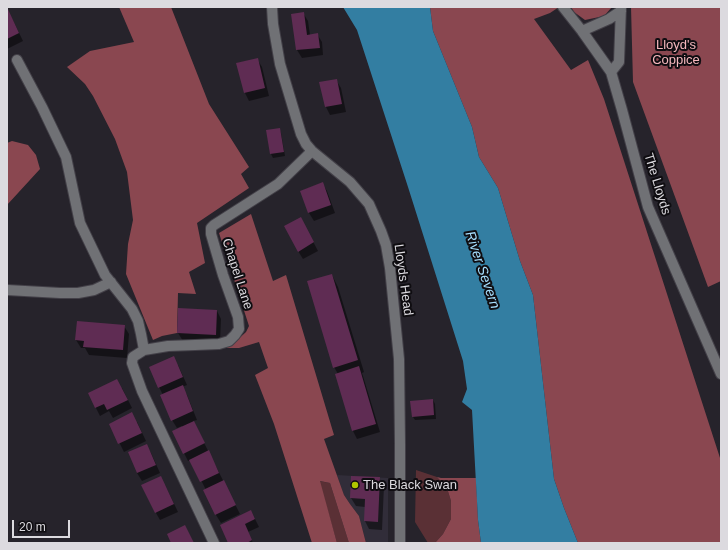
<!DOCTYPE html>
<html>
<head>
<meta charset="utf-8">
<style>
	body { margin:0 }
	#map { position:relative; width:728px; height:550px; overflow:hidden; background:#26232b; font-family:Arial,sans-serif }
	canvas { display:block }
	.frame { position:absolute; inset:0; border:8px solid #dcdadf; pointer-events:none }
	.scale { position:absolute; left:12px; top:520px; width:58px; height:18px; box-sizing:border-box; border:2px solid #dcdadf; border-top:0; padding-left:5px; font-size:12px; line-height:14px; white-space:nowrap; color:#dcdadf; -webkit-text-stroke:3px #0f0d11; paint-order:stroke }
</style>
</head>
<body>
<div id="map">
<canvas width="728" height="550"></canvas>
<div class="frame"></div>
<div class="scale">20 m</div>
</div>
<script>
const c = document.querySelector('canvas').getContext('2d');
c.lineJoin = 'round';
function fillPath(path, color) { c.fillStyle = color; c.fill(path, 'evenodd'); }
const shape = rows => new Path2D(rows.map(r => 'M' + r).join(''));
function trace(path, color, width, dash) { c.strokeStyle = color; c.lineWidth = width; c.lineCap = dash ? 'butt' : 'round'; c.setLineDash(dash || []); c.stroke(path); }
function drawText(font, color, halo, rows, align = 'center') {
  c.font = font + ' Arial,sans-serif'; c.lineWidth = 4; c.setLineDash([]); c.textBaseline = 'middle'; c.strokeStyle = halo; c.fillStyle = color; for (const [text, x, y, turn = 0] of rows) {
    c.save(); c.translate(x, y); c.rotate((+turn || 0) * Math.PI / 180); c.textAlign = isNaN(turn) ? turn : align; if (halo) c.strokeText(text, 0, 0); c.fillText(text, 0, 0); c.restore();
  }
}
const built = shape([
	[337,475,388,478,388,543,366,543,359,516,350,504,344,495]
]);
const green = shape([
	[416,470,437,477,447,488,451,501,451,519,443,534,435,543,428,543,415,522],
	[319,481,330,483,349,543,337,543]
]);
const forest = shape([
	[119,7,171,7,209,104,249,167,241,174,249,188,197,223,205,263,189,272,196,294,178,293,177,333,162,336,153,340,126,274,128,244,133,220,127,172,115,139,93,96,85,84,67,67,90,51,134,42],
	[430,7,559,7,550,13,534,19,571,70,588,60,604,99,721,461,721,543,578,543,564,508,554,479,533,295,520,261,498,188,479,157,472,127,433,31],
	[571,7,612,7,604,16,585,20,574,12],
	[631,7,721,7,721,281,708,287,633,82],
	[12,141,28,145,36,155,40,169,7,205,7,143],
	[251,214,273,281,286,275,334,435,324,439,344,495,350,504,359,516,366,543,349,543,330,483,320,481,337,543,312,543,274,424,255,375,268,368,259,342,239,348,225,348,234,343,246,332,249,326,219,233],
	[437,477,441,478,476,478,478,520,481,543,435,543,443,534,451,519,451,501,447,488]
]);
const water = shape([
	[343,7,430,7,433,31,472,127,479,157,498,188,520,261,533,295,554,479,564,508,578,543,481,543,478,520,472,410,462,402,467,389,463,361,408,187,357,30]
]);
const shadow = shape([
	[7,8,23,41,7,49],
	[303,13,308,21,310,35,317,34,322,42,323,55,302,58,297,50,292,15],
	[257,59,262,67,269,96,249,101,245,93,237,63],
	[336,80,341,88,346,112,330,115,326,107,321,83],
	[279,129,281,133,285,156,273,158,271,154,267,131],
	[322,183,327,191,335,213,314,221,309,213,301,191],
	[305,226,318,251,303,259,298,251],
	[332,275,338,287,364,372,362,373,363,376,380,432,357,439,353,431,336,374,338,374,334,367],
	[217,311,221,319,220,343,183,341,178,333],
	[124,326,129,334,127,358,89,355,85,348,81,348,76,340],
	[178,365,187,385,182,387,187,395,197,420,193,421,240,514,221,523,216,515,205,491,206,490,191,460,188,461,184,453,182,426,177,428,172,420,163,395,159,387],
	[122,388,132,408,113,418,109,411,100,416,89,394],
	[433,400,435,404,436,419,415,420,413,417],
	[137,422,146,441,124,452,110,424],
	[146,445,151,453,160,473,142,481,137,473],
	[352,477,379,478,384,486,382,530,369,529,365,521,365,507,356,506,351,498],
	[165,485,178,512,160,520,156,513],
	[251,511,259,527,248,532,253,543,230,543]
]);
const building = shape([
	[7,7,19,33,7,39],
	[304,12,307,35,318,33,320,48,296,50,291,14],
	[258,58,265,88,244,93,236,63],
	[337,79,342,104,325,107,319,82],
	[280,128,284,152,270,154,266,130],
	[323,182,331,205,308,213,300,191],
	[301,217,314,242,298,252,284,226],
	[332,274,358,360,333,368,307,281],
	[178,308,217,310,216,335,177,333],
	[77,321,125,325,123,350,83,347,84,341,75,340],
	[174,356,183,377,158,388,149,367],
	[359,366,376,424,352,431,335,374],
	[117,379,128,400,107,410,104,404,95,408,88,393],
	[183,385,193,411,171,421,160,395],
	[433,399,434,415,412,417,410,401],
	[132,412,142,433,118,444,109,424],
	[194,421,205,443,183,454,172,431],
	[147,444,156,465,137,473,128,452],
	[209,450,219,473,200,482,189,460],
	[161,476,174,504,155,513,141,485],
	[351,476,380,477,378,522,364,521,365,499,350,498],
	[224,480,236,505,215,515,203,490],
	[251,510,255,519,245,524,252,540,247,543,228,543,220,525],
	[185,525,194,543,171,543,167,534]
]);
const minor = shape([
	[272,7,273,24,280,64,301,134,306,144,312,151,350,182,369,204,381,231,386,245,390,268,399,359,400,444,400,543],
	[563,7,582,31,611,72,622,110,648,207,721,374],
	[582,31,609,19,621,11],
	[17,60,42,107,66,157,80,223,105,275,132,309,138,321,141,334,144,350],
	[611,72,619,62,621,7],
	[7,290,60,293,78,293,94,290,111,282],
	[214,543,142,391,132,363,133,357,144,350,168,346,195,345,219,344,229,341,235,335,239,329,238,317,223,275,211,234,211,228,214,225,278,184,312,151]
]);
const markers = [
	[355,485,4,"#b0c500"]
];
const parkNames = [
	["Lloyd's",676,45],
	["Coppice",676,60]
];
const streetNames = [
	["The Lloyds",657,184,73],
	["Chapel Lane",237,274,72],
	["Lloyds Head",403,280,82]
];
const poiNames = [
	["The Black Swan",363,485]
];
const waterNames = [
	["River Severn",482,270,71]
];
fillPath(built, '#312d39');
fillPath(green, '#5a3035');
fillPath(forest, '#8a4750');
fillPath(water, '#337ea2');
fillPath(shadow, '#0007');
fillPath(building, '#5f2c53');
trace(minor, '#434048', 12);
trace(minor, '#707175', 10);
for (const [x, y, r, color] of markers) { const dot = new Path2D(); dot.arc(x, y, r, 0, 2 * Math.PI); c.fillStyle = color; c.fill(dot); trace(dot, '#0f0d11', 1.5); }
drawText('13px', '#f5b7bd', '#0f0d11', parkNames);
drawText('13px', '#dcdadf', '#0f0d11', streetNames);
drawText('13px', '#dcdadf', '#0f0d11', poiNames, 'left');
drawText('italic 14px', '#a6dffe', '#0f0d11', waterNames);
</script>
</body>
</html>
